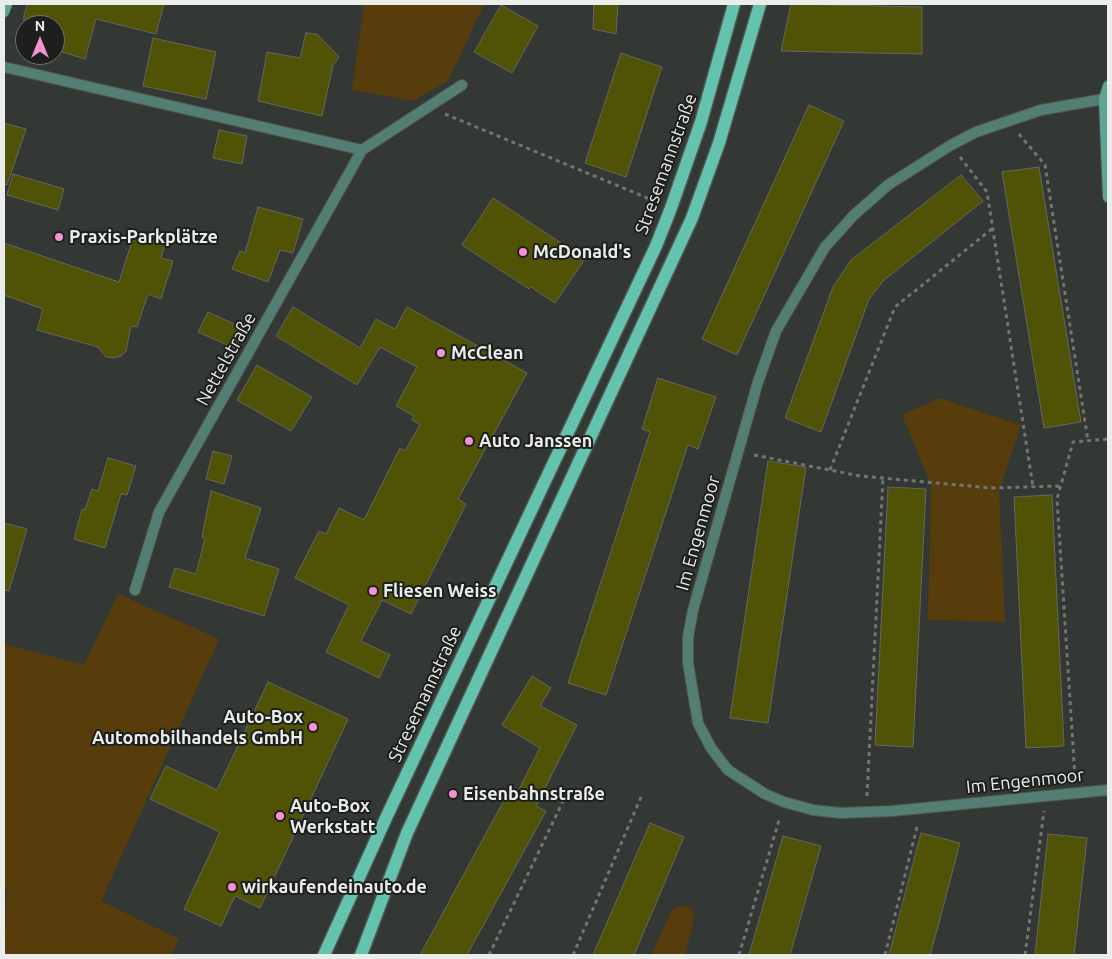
<!DOCTYPE html>
<html>
<head>
<meta charset="utf-8">
<style>
	body { margin:0 }
	#map { position:relative; width:1112px; height:959px; overflow:hidden; background:#343834; font-family:Ubuntu,sans-serif }
	canvas { display:block }
	.frame { position:absolute; inset:0; border:5px solid #ebedeb; pointer-events:none }
	.north { position:absolute; left:15px; top:15px; width:50px; height:50px; box-sizing:border-box; background:#1d1f1d; border:1px solid #6f716f; border-radius:50%; rotate:0deg; font-size:14px; font-weight:700; line-height:20px; text-align:center; color:#ebedeb }
	.north::after { content:''; display:block; margin:auto; width:18px; height:22px; background:#f491d4; clip-path:polygon(50% 0,100% 100%,50% 72%,0 100%) }
</style>
</head>
<body>
<div id="map">
<canvas width="1112" height="959"></canvas>
<div class="frame"></div>
<div class="north">N</div>
</div>
<script>
const c = document.querySelector('canvas').getContext('2d');
c.lineJoin = 'round';
function fillPath(path, color) { c.fillStyle = color; c.fill(path, 'evenodd'); }
const shape = rows => new Path2D(rows.map(r => 'M' + r).join(''));
function trace(path, color, width, dash) { c.strokeStyle = color; c.lineWidth = width; c.lineCap = dash ? 'butt' : 'round'; c.setLineDash(dash || []); c.stroke(path); }
function drawText(font, color, halo, rows, align = 'center') {
  c.font = font + ' Ubuntu,sans-serif'; c.lineWidth = 4; c.setLineDash([]); c.textBaseline = 'middle'; c.strokeStyle = halo; c.fillStyle = color; for (const [text, x, y, turn = 0] of rows) {
    c.save(); c.translate(x, y); c.rotate((+turn || 0) * Math.PI / 180); c.textAlign = isNaN(turn) ? turn : align; if (halo) c.strokeText(text, 0, 0); c.fillText(text, 0, 0); c.restore();
  }
}
const green = shape([
	[364,4,484,4,448,81,413,101,352,90],
	[940,398,1021,425,999,491,1005,622,928,620,931,485,902,415],
	[118,594,219,639,101,901,179,939,171,955,4,955,7,889,4,888,4,644,84,665],
	[678,906,689,907,695,915,685,955,651,955,671,912]
]);
const building = shape([
	[28,4,164,4,156,34,96,19,85,59,55,50,55,25,25,25,25,41,23,41,24,15,28,4],
	[594,4,618,4,616,34,593,29,594,4],
	[791,4,922,7,922,54,781,51,791,4],
	[501,5,538,26,512,73,474,52,501,5],
	[306,33,317,34,339,57,333,65,322,116,258,101,267,52,300,58,306,33],
	[153,38,216,52,206,99,143,86,153,38],
	[621,53,662,67,626,177,585,163,621,53],
	[809,105,844,121,737,355,702,339,809,105],
	[4,123,26,129,7,185,4,184,4,123],
	[219,130,247,136,242,164,213,158,219,130],
	[1039,167,1081,422,1044,428,1002,172,1039,167],
	[13,174,64,189,58,210,7,195,13,174],
	[961,175,983,201,883,281,869,299,821,432,785,418,833,287,851,260,961,175],
	[493,198,585,259,555,303,531,287,529,289,462,245,493,198],
	[258,207,303,219,293,253,280,250,268,282,232,269,240,251,245,253,258,207],
	[134,235,165,244,161,258,173,261,161,299,148,294,137,327,131,326,126,351,121,356,114,358,106,357,98,347,37,330,43,309,4,295,4,243,119,282,134,235],
	[293,307,360,348,376,319,395,329,407,307,527,373,458,499,466,504,411,614,382,600,361,641,390,655,379,678,326,652,349,605,295,578,319,531,326,534,339,508,364,520,400,448,405,451,420,425,412,420,414,416,396,406,417,367,380,347,357,385,276,336,293,307],
	[208,312,245,329,236,349,198,332,208,312],
	[257,365,312,397,291,431,237,400,257,365],
	[658,378,716,397,698,449,688,445,606,695,568,683,650,432,642,429,658,378],
	[213,451,232,456,224,484,206,479,213,451],
	[108,458,136,466,127,495,121,494,105,548,74,539,82,509,85,510,92,489,98,491,108,458],
	[768,461,806,467,768,723,730,718,768,461],
	[888,487,926,489,913,747,875,745,888,487],
	[211,491,261,508,245,558,279,569,264,616,169,587,175,568,196,574,205,538,202,537,211,491],
	[1052,495,1064,746,1026,748,1014,497,1052,495],
	[4,523,27,529,9,591,4,590,4,523],
	[532,676,551,688,540,706,577,725,536,806,546,811,467,955,420,955,509,791,516,795,540,748,502,725,532,676],
	[268,682,348,719,260,908,235,896,221,926,184,909,220,832,150,799,166,766,217,790,268,682],
	[650,823,684,837,634,955,593,955,650,823],
	[921,833,960,843,937,930,930,955,889,955,921,833],
	[1048,834,1087,838,1074,955,1035,955,1048,834],
	[783,836,821,846,790,955,749,955,783,836]
]);
const path = shape([
	[445,114,657,202],
	[1019,134,1045,165,1088,441],
	[960,157,987,192,1033,487],
	[754,455,860,476,991,488,1060,486],
	[830,470,895,307,993,228],
	[1075,777,1057,499,1073,442,1108,439],
	[867,796,883,478],
	[489,955,565,797],
	[573,955,642,795],
	[739,955,780,817],
	[885,955,918,823],
	[1025,955,1044,811]
]);
const street = shape([
	[4,67,362,150],
	[1104,99,1041,110,976,132,951,145,888,185,854,215,825,247,776,331,758,382,693,610,688,637,688,663,698,723,711,748,728,770,765,794,784,802,813,810,841,813,892,811,1108,790],
	[135,590,159,512,362,150,462,85]
]);
const secondary = shape([
	[4,12,7,4],
	[1108,86,1104,99,1108,197]
]);
const primary = shape([
	[324,955,385,820,656,246,671,208,701,122,734,4],
	[361,955,407,833,692,218,719,143,760,4]
]);
const markers = [
	[59,237,5,"#f491d4"],
	[523,252,5,"#f491d4"],
	[441,353,5,"#f491d4"],
	[469,441,5,"#f491d4"],
	[373,591,5,"#f491d4"],
	[313,727,5,"#f491d4"],
	[453,794,5,"#f491d4"],
	[280,816,5,"#f491d4"],
	[232,887,5,"#f491d4"]
];
const streetNames = [
	["Stresemannstraße",666,164,-70],
	["Nettelstraße",226,359,-61],
	["Im Engenmoor",698,533,-74],
	["Stresemannstraße",425,694,-65],
	["Im Engenmoor",1025,781,-6]
];
const poiNames = [
	["Praxis-Parkplätze",69,237],
	["McDonald's",533,252],
	["McClean",451,353],
	["Auto Janssen",479,441],
	["Fliesen Weiss",383,591],
	["Auto-Box",303,717,"right"],
	["Automobilhandels GmbH",303,738,"right"],
	["Eisenbahnstraße",463,794],
	["Auto-Box",290,806],
	["Werkstatt",290,827],
	["wirkaufendeinauto.de",242,887]
];
fillPath(green, '#573d0b');
fillPath(building, '#505306');
trace(building, '#656660', 1);
trace(street, '#515551', 12);
trace(secondary, '#515551', 12);
trace(primary, '#515551', 15);
trace(path, '#727572', 3, [4, 4]);
trace(street, '#527e73', 10);
trace(secondary, '#5da594', 10);
trace(primary, '#63c3ae', 12);
for (const [x, y, r, color] of markers) { const dot = new Path2D(); dot.arc(x, y, r, 0, 2 * Math.PI); c.fillStyle = color; c.fill(dot); trace(dot, '#1d1f1d', 2); }
drawText('18px', '#ebedeb', '#1d1f1d', streetNames);
drawText('bold 18px', '#ebedeb', '#1d1f1d', poiNames, 'left');
</script>
</body>
</html>
